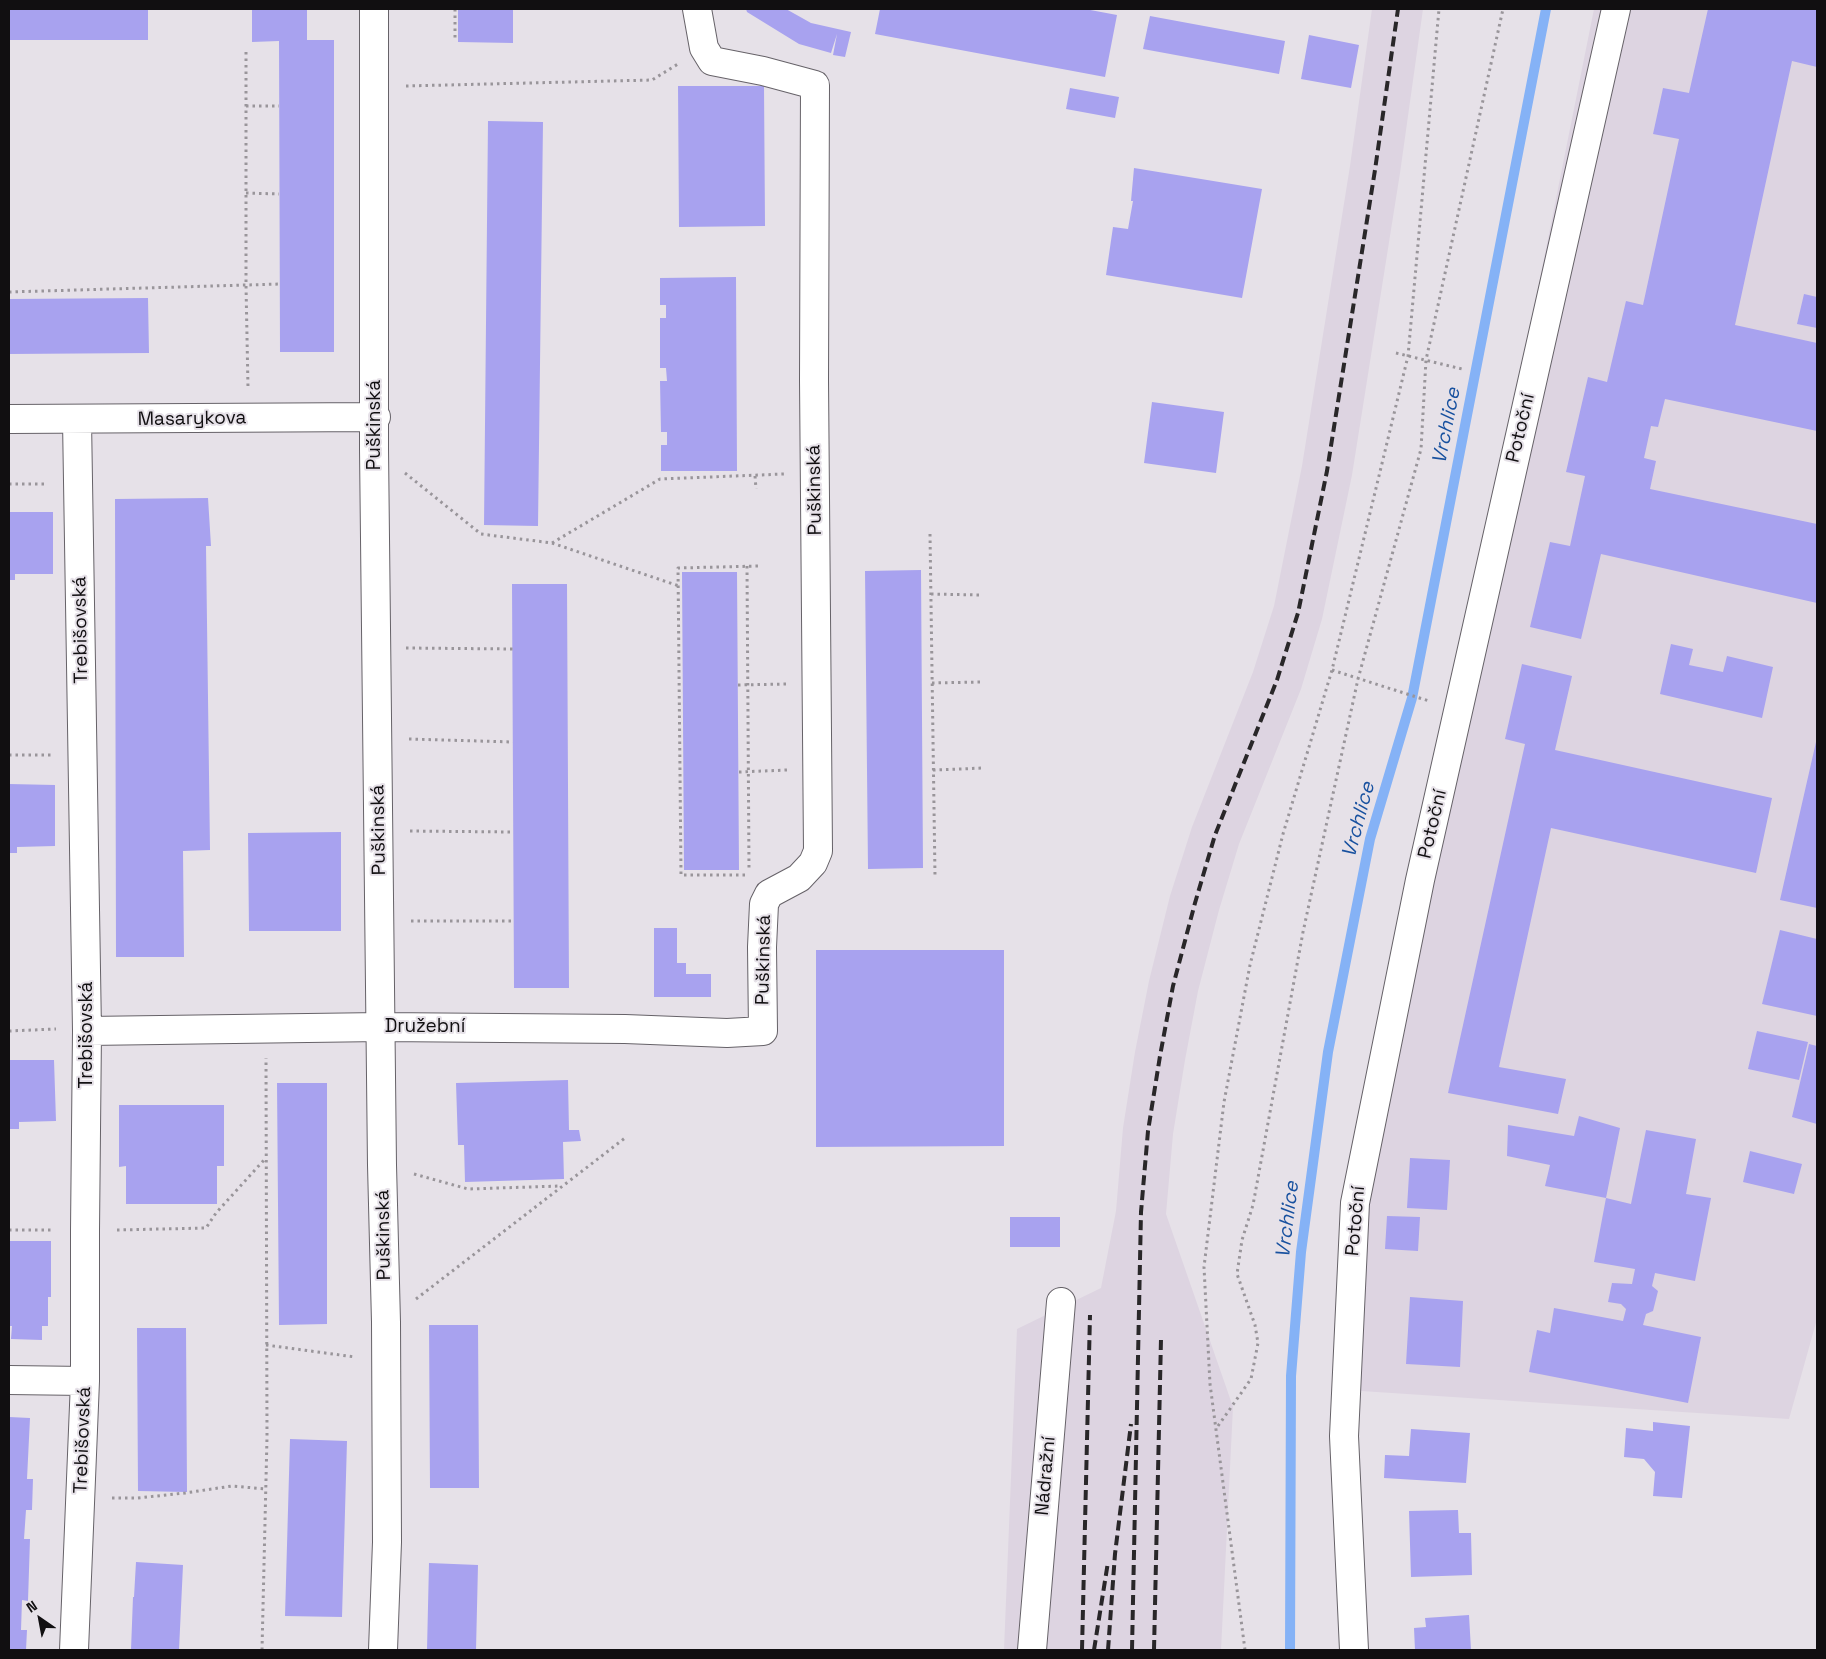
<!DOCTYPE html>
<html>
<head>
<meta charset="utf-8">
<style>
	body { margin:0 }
	#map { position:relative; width:1826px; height:1659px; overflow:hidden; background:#e6e1e8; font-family:"Space Grotesk",sans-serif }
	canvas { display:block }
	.frame { position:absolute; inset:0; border:10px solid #110f11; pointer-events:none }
	.north { position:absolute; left:15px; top:1594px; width:50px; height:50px; -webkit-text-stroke:4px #e6e1e8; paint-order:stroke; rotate:327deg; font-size:14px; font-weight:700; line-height:20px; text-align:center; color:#110f11 }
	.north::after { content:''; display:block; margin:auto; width:18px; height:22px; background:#110f11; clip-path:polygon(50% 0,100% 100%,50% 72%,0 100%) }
</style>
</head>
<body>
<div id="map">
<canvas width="1826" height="1659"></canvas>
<div class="frame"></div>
<div class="north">N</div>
</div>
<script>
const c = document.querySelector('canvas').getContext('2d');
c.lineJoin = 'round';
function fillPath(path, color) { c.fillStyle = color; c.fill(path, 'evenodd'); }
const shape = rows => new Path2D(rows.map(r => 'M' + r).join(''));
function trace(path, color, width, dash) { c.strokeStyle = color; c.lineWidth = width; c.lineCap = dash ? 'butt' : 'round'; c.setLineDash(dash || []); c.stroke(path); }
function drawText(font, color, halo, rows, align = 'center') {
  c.font = font + ' "Space Grotesk",sans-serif'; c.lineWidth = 4; c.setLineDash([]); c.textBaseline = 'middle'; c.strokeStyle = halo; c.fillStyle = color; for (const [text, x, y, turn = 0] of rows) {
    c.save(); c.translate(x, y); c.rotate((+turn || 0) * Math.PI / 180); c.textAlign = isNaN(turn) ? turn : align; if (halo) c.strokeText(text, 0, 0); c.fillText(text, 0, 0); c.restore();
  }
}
const built = shape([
	[1372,9,1423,9,1400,173,1352,475,1322,619,1301,689,1239,844,1219,910,1198,991,1185,1060,1173,1134,1166,1214,1233,1407,1221,1650,1004,1650,1017,1329,1101,1288,1116,1211,1123,1128,1135,1052,1149,981,1170,896,1192,827,1253,672,1274,606,1302,466,1350,166],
	[1594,9,1817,9,1817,1319,1789,1419,1346,1390,1379,1082]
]);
const stream = shape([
	[1290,1650,1291,1376,1301,1252,1328,1052,1370,839,1412,698,1546,9]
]);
const building = shape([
	[9,9,148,9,148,40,9,40],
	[252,9,307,9,307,40,334,40,334,352,280,352,279,41,252,42],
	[458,9,513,9,513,43,458,42],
	[746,9,786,9,811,23,851,32,845,57,833,55,837,34,831,53,799,44,747,12],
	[880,9,1085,9,1117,15,1105,77,875,34],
	[1708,9,1817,9,1817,67,1792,61,1735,325,1817,343,1817,431,1665,399,1658,427,1651,426,1644,458,1656,461,1650,489,1817,524,1817,603,1601,554,1581,639,1530,627,1550,542,1570,546,1585,476,1566,472,1588,377,1607,382,1626,301,1643,305,1679,139,1653,134,1663,88,1689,93],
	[1150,16,1285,41,1279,74,1143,49],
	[1309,35,1359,45,1351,88,1301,79],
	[678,86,764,86,765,226,679,227],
	[1070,88,1119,97,1115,118,1066,109],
	[488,121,543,122,538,526,484,525],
	[1134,168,1262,189,1242,298,1106,275,1113,227,1128,229,1133,201,1131,201],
	[736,277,737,471,661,471,661,445,667,445,667,432,661,432,660,381,667,381,666,368,660,368,660,318,666,318,666,305,660,305,660,278],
	[1804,294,1817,297,1817,328,1797,324],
	[148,298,149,353,9,354,9,299],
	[1152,402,1224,412,1216,473,1144,463],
	[208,498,211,546,206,546,210,850,183,851,184,957,116,957,115,499],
	[9,512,53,512,53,574,15,574,15,580,9,580],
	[921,570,923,868,868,869,865,571],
	[682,572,737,572,739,870,684,870],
	[512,584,567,584,569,988,514,988],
	[1671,644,1693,649,1689,665,1723,672,1727,656,1773,667,1762,718,1660,694],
	[1522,664,1572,676,1555,750,1772,798,1756,873,1551,828,1499,1067,1566,1079,1558,1114,1448,1093,1525,744,1505,739],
	[1816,742,1817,742,1817,908,1780,900],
	[9,784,55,785,55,846,17,847,17,853,9,853],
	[341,832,341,931,249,931,248,833],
	[654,928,677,928,677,963,686,963,686,974,711,974,711,997,654,997],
	[1780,930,1817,939,1817,1016,1762,1004],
	[816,950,1004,950,1004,1146,816,1147],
	[1757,1031,1808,1042,1799,1080,1748,1069],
	[1809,1044,1817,1046,1817,1124,1792,1117],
	[9,1060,54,1060,56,1121,19,1122,19,1129,9,1129],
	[568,1080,569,1130,579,1130,581,1141,563,1142,564,1179,465,1182,464,1145,458,1145,456,1083],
	[277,1083,327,1083,327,1324,279,1325],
	[119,1105,224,1105,224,1166,217,1166,217,1204,126,1204,126,1166,119,1167],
	[1579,1116,1620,1128,1606,1198,1631,1204,1646,1130,1696,1139,1686,1194,1711,1198,1695,1281,1655,1273,1652,1286,1658,1291,1653,1311,1646,1314,1643,1325,1701,1337,1688,1403,1529,1372,1537,1330,1550,1333,1554,1308,1623,1321,1626,1309,1621,1304,1608,1302,1612,1283,1632,1284,1635,1269,1594,1262,1606,1198,1545,1186,1550,1165,1507,1156,1508,1125,1574,1136],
	[1750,1151,1802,1164,1794,1194,1743,1182],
	[1410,1158,1450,1160,1447,1210,1407,1208],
	[1387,1216,1420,1217,1418,1251,1385,1249],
	[1010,1217,1060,1217,1060,1247,1010,1247],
	[9,1241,51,1241,51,1297,48,1297,48,1326,42,1326,42,1340,11,1339,12,1326,9,1326],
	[1410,1297,1463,1301,1460,1367,1406,1364],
	[429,1325,478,1325,479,1488,430,1488],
	[137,1328,186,1328,187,1492,138,1491],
	[9,1417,30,1418,27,1479,33,1479,32,1510,26,1510,24,1539,30,1539,28,1601,22,1600,21,1630,27,1630,26,1650,9,1650],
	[1653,1422,1690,1426,1682,1498,1653,1496,1655,1472,1644,1459,1624,1457,1626,1428,1653,1431],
	[1411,1429,1470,1433,1466,1483,1384,1478,1385,1455,1409,1456],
	[290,1439,347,1441,342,1617,285,1616],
	[1458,1510,1459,1533,1471,1533,1472,1575,1411,1577,1409,1511],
	[136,1562,183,1565,179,1650,131,1650,133,1597,134,1597],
	[429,1563,478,1565,476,1650,427,1650],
	[1469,1615,1471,1650,1415,1650,1414,1628,1426,1627,1425,1618]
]);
const path = shape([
	[455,9,455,41],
	[246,52,246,285,248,388],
	[406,86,652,80,678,64],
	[246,106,279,106],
	[246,193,279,194],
	[9,292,280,284],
	[1396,353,1462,369],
	[405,473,481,534,552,543,679,586],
	[755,476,756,489],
	[9,484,47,484],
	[930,534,935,876],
	[552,543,660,479,784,474],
	[747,566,749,870],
	[931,594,979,595],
	[406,648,513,649],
	[1332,670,1429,701],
	[932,683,982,682],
	[738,685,786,684],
	[409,739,513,742],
	[9,755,52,755],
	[933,770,984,768],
	[739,772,787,770],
	[410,831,513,832],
	[745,875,681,875,678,568,758,566],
	[411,921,514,921],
	[9,1031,56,1029],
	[414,1174,468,1189,561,1186],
	[9,1230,53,1230],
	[117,1230,206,1228,216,1213,264,1160],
	[416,1299,625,1138],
	[266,1345,355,1357],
	[1218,1426,1251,1379,1258,1343,1255,1325,1237,1274,1242,1240,1253,1205,1303,932,1358,679,1421,449,1426,360,1503,9],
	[112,1498,138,1498,185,1493,232,1486,266,1489],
	[262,1650,267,1437,266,1058],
	[1245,1650,1210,1384,1204,1267,1224,1102,1250,965,1283,834,1332,670,1408,356,1439,9]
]);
const minor = shape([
	[374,9,374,449,382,1165,386,1322,387,1542,383,1650],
	[9,419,376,417],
	[87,1031,381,1027,625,1029,727,1033,763,1031,762,947,764,904,769,894,799,878,813,863,818,851,814,380,815,85,763,71,712,61,704,48,697,9],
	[9,1380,85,1381],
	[74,1650,85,1381,85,1230,87,1031,77,420],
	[1032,1650,1061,1302],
	[1354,1650,1344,1436,1355,1203,1420,880,1616,9]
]);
const rail = shape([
	[1082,1650,1090,1315],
	[1094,1650,1108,1562],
	[1108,1650,1115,1554,1131,1424],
	[1132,1650,1141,1212,1148,1131,1160,1056,1173,986,1195,903,1215,835,1277,680,1298,613,1327,471,1375,170,1398,9],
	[1154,1650,1161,1339]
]);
const streetNames = [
	["Masarykova",192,419,-1],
	["Puškinská",375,425,-90],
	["Potoční",1521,428,-77],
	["Puškinská",815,490,-91],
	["Trebišovská",81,630,-91],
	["Potoční",1433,824,-77],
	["Puškinská",379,830,-91],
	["Puškinská",764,960,-89],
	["Družební",425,1027],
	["Trebišovská",87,1035,-90],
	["Potoční",1356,1221,-85],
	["Puškinská",384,1235,-91],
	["Trebišovská",83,1440,-88],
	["Nádražní",1046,1476,-85]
];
const waterNames = [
	["Vrchlice",1447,426,-79],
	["Vrchlice",1359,820,-75],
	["Vrchlice",1288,1220,-83]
];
fillPath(built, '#ddd4e1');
trace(stream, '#85b2f6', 10);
fillPath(building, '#a8a2ef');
trace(minor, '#666268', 30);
trace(path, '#99959a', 3, [2.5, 4]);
trace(minor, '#fff', 28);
trace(rail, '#292729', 4, [10, 5]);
drawText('19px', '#110f11', '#e6e1e8', streetNames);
drawText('italic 20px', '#18519f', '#e6e1e8', waterNames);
</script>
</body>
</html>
